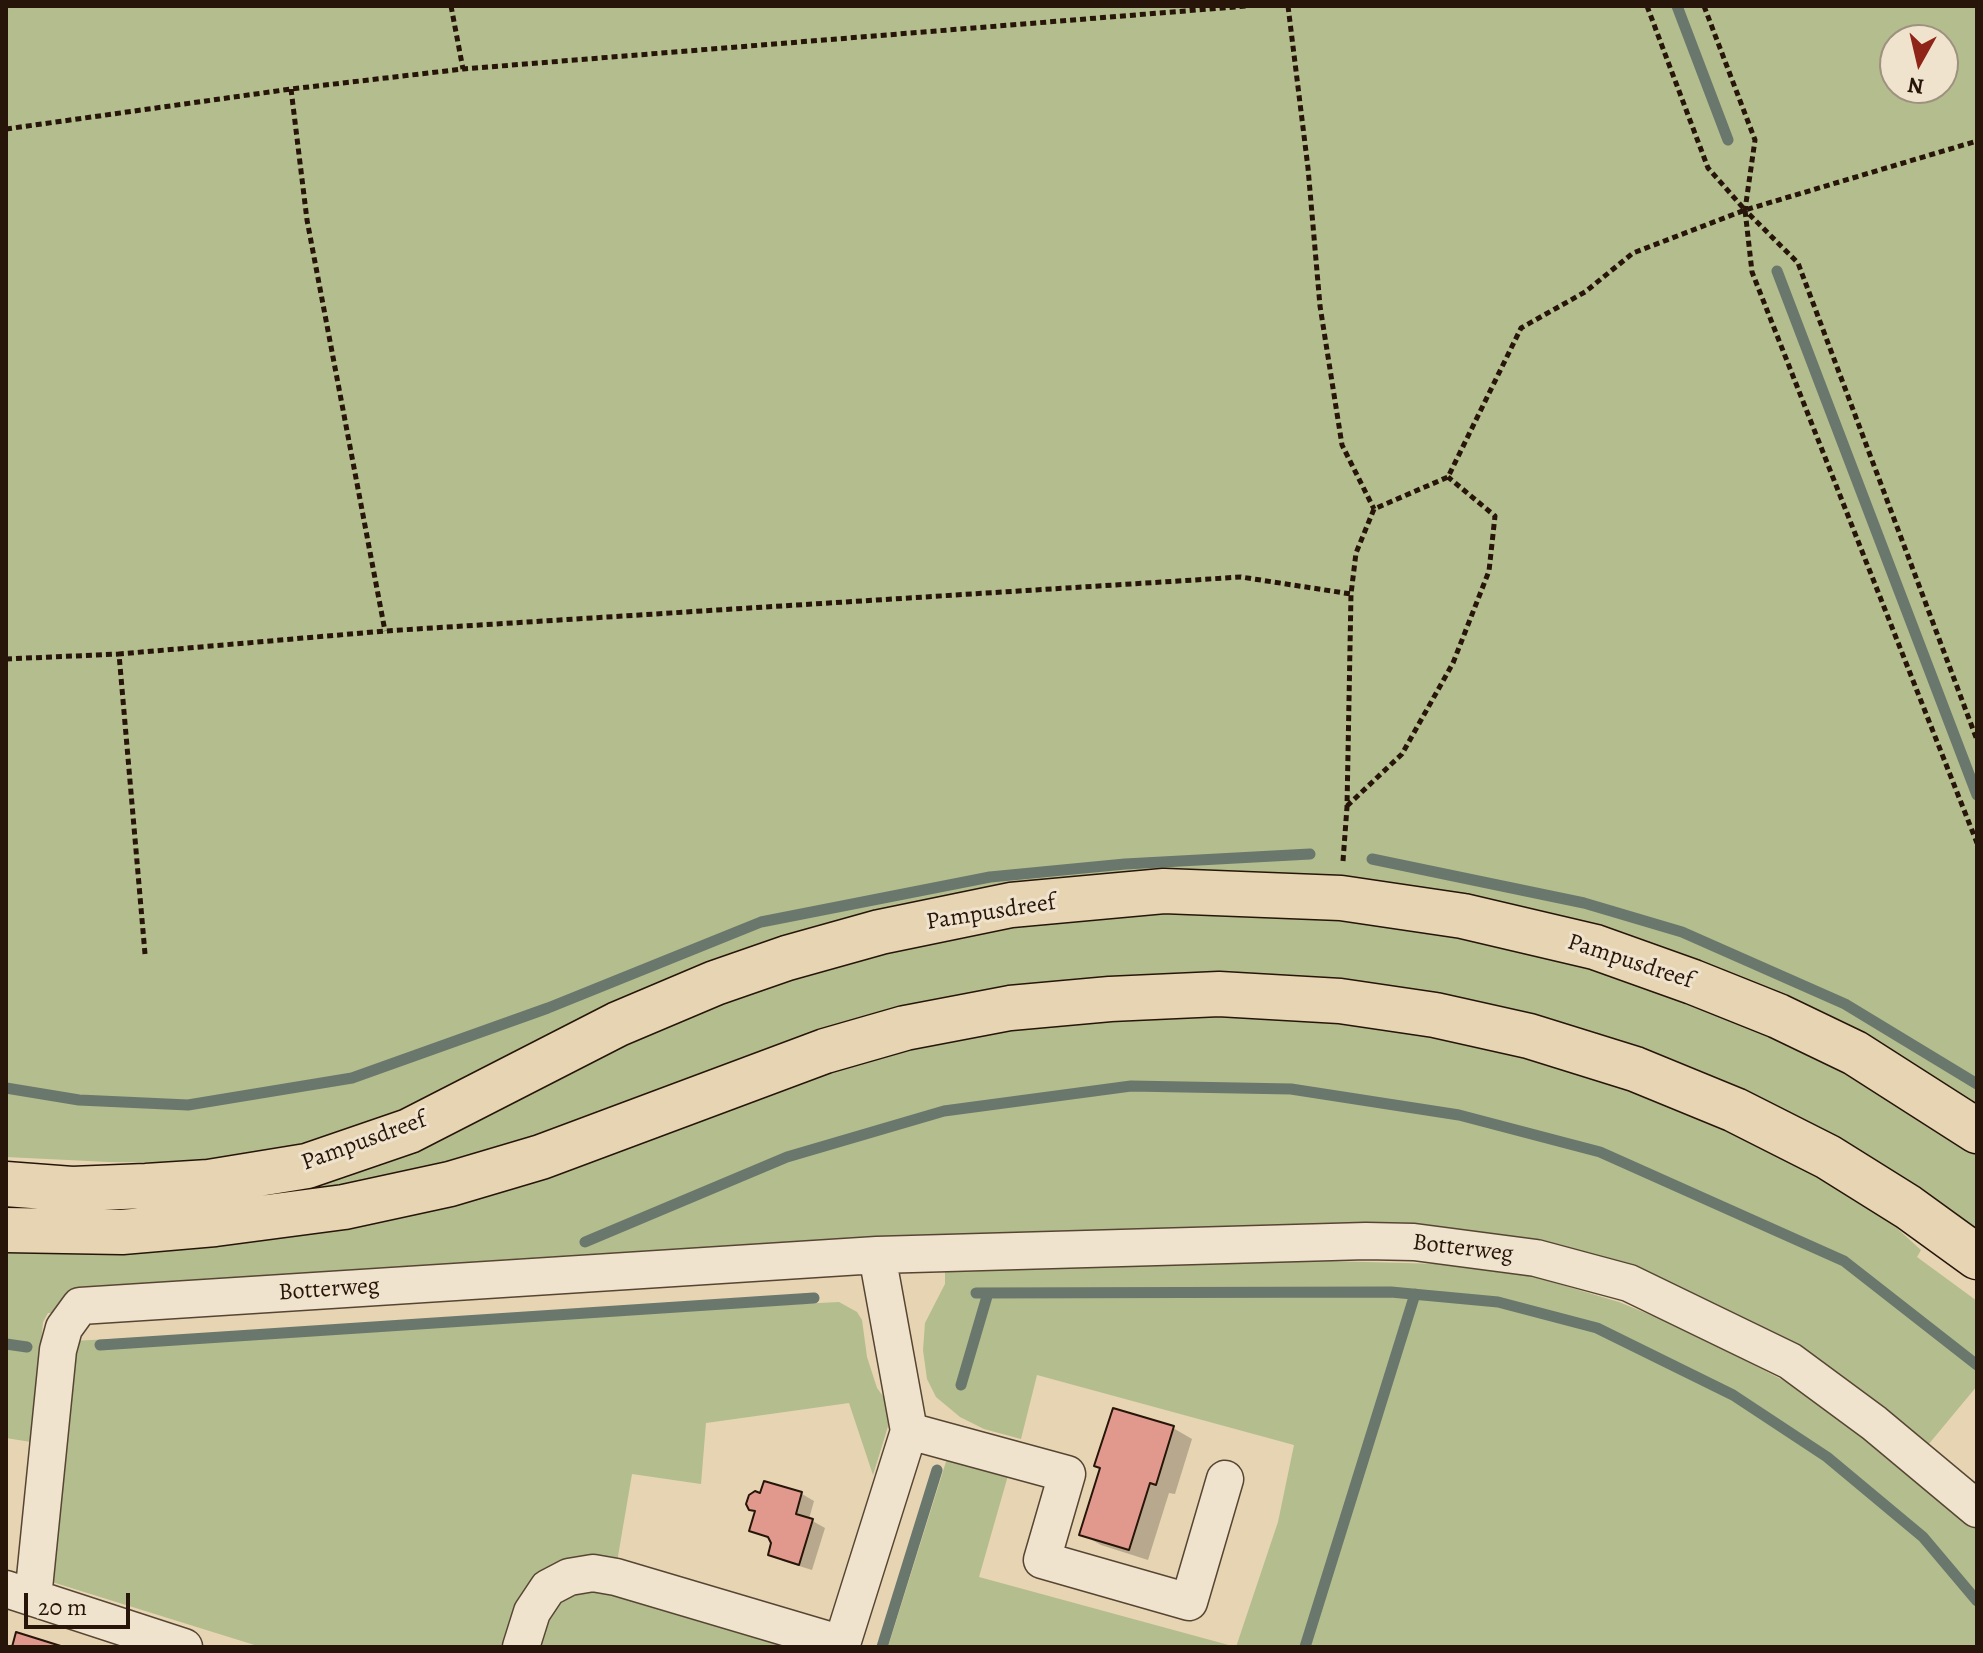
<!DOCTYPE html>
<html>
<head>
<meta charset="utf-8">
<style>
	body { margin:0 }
	#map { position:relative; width:1983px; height:1653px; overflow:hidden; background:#e6d4b2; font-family:Alegreya,serif }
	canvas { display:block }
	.frame { position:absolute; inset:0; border:8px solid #27150a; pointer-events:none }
	.north { position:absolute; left:1879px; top:24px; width:80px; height:80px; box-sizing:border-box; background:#efe3cd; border:2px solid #9f917f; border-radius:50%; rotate:188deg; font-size:22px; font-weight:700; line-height:32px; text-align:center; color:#27150a }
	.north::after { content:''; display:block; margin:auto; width:28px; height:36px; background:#8f2418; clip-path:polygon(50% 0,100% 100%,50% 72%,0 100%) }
	.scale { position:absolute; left:24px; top:1593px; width:106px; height:36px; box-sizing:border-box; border:4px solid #27150a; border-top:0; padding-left:10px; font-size:24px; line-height:28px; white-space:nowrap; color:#27150a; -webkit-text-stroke:6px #efe3cd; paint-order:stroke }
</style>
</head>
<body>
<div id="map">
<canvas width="1983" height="1653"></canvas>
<div class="frame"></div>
<div class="north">N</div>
<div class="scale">20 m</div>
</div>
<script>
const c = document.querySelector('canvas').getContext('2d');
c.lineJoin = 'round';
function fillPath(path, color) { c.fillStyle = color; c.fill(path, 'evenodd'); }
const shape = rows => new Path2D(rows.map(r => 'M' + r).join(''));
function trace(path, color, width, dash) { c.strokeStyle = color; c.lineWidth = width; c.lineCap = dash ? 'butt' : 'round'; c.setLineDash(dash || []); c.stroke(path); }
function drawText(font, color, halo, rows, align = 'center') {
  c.font = font + ' Alegreya,serif'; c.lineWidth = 6; c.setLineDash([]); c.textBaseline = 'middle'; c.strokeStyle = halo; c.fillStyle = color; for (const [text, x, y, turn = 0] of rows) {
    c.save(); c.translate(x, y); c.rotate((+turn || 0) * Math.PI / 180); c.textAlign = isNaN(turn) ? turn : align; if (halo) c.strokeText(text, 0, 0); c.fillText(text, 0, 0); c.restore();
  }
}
const green = shape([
	[6,6,1977,6,1977,1115,1472,905,939,908,323,1149,195,1163,109,1162,6,1157],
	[1895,40,1943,40,1943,88,1895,88],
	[1223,904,1503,937,1807,1044,1977,1145,1977,1241,1656,1064,1112,986,587,1131,246,1210,6,1218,6,1199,208,1197,635,1031,929,934],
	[1114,1010,1372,1018,1648,1087,1847,1183,1921,1250,1917,1257,1977,1301,1977,1386,1923,1451,1578,1261,998,1235,745,1245,485,1261,220,1283,62,1302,52,1313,48,1313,43,1322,31,1442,6,1438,6,1239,190,1236,851,1055],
	[1253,1259,1441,1264,1535,1277,1619,1302,1687,1330,1792,1385,1884,1452,1977,1526,1977,1647,888,1647,950,1449,1009,1472,979,1577,1236,1647,1278,1522,1294,1445,1037,1375,1021,1439,984,1429,960,1417,936,1397,927,1379,923,1350,925,1323,945,1284,945,1265],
	[839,1302,857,1312,862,1320,867,1357,877,1388,893,1410,873,1475,849,1403,706,1423,701,1484,632,1474,617,1562,576,1563,515,1647,261,1647,52,1582,71,1408,72,1341],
	[596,1582,784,1647,537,1647,556,1606]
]);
const shadow = shape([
	[1173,1428,1192,1439,1175,1494,1169,1493,1148,1560,1101,1545,1081,1534],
	[765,1483,802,1494,814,1501,809,1519,825,1528,812,1570,783,1561,770,1554,771,1540,751,1530,757,1512,751,1509,761,1496]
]);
const stream = shape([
	[1677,6,1728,140],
	[1777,271,1977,795],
	[1372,859,1584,903,1682,932,1845,1004,1977,1084],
	[6,1088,79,1100,188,1105,352,1078,548,1008,761,922,990,877,1125,864,1310,854],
	[585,1242,787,1157,944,1111,1131,1086,1291,1089,1459,1115,1600,1152,1844,1261,1977,1365],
	[976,1293,1391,1292,1498,1302,1597,1328,1733,1395,1827,1457,1923,1537,1977,1601],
	[6,1344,27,1347],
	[100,1345,814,1298],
	[961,1385,988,1293],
	[882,1647,937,1470],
	[1305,1647,1415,1294]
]);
const building = shape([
	[1113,1408,1174,1426,1156,1485,1150,1483,1129,1550,1079,1535,1100,1468,1094,1466,1113,1408],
	[764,1481,802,1492,796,1514,813,1519,799,1565,768,1555,771,1543,768,1537,749,1531,755,1511,749,1510,746,1504,749,1495,755,1491,760,1493,764,1481],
	[16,1632,64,1647,12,1647,16,1632]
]);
const path = shape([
	[451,6,463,69],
	[1288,6,1308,168,1320,306,1342,445,1374,509],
	[1647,6,1708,168,1745,210,1752,272,1977,843],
	[1704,6,1755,140,1745,210,1798,263,1977,740],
	[291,89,307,220,385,631],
	[6,129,291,89,463,69,1247,6],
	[6,659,119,654],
	[1347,806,1402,754,1453,663,1489,571,1495,516,1448,477],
	[1343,861,1347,807,1351,594,1356,553,1374,509,1448,477,1521,328,1585,292,1633,253,1745,210,1977,141],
	[145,954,119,654,385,631,1241,577,1351,594]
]);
const minor = shape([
	[909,1431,1067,1474,1042,1560,1189,1602,1225,1479],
	[6,1589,184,1647],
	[33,1598,58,1350,64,1328,80,1306,877,1255],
	[521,1647,532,1612,548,1588,569,1577,593,1573,616,1577,842,1644],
	[841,1647,909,1431,877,1255,1366,1241,1414,1242,1536,1258,1629,1283,1790,1361,1874,1423,1977,1509]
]);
const major = shape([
	[6,1184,72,1189,146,1186,209,1182,307,1166,409,1131,618,1024,715,983,787,958,880,932,1011,905,1164,891,1341,898,1463,916,1595,947,1693,982,1778,1016,1855,1053,1977,1131],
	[6,1230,122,1232,215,1224,344,1207,450,1184,541,1157,825,1051,905,1028,1010,1008,1110,999,1219,994,1340,1001,1435,1015,1529,1036,1635,1069,1735,1110,1828,1157,1908,1207,1977,1257]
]);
const streetNames = [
	["Pampusdreef",991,913,-9],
	["Pampusdreef",1630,962,18],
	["Pampusdreef",364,1142,-20],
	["Botterweg",1463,1249,7],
	["Botterweg",329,1290,-4]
];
fillPath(green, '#b3bd8d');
fillPath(shadow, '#0003');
trace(stream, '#6a776c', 11);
fillPath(building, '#e0998c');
trace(building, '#27150a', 2);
trace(minor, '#574534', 39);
trace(major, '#27150a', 47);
trace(path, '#27150a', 5, [6, 4]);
trace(minor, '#efe3cd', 36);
trace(major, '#e6d4b2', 44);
drawText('24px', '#27150a', '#efe3cd', streetNames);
</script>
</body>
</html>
